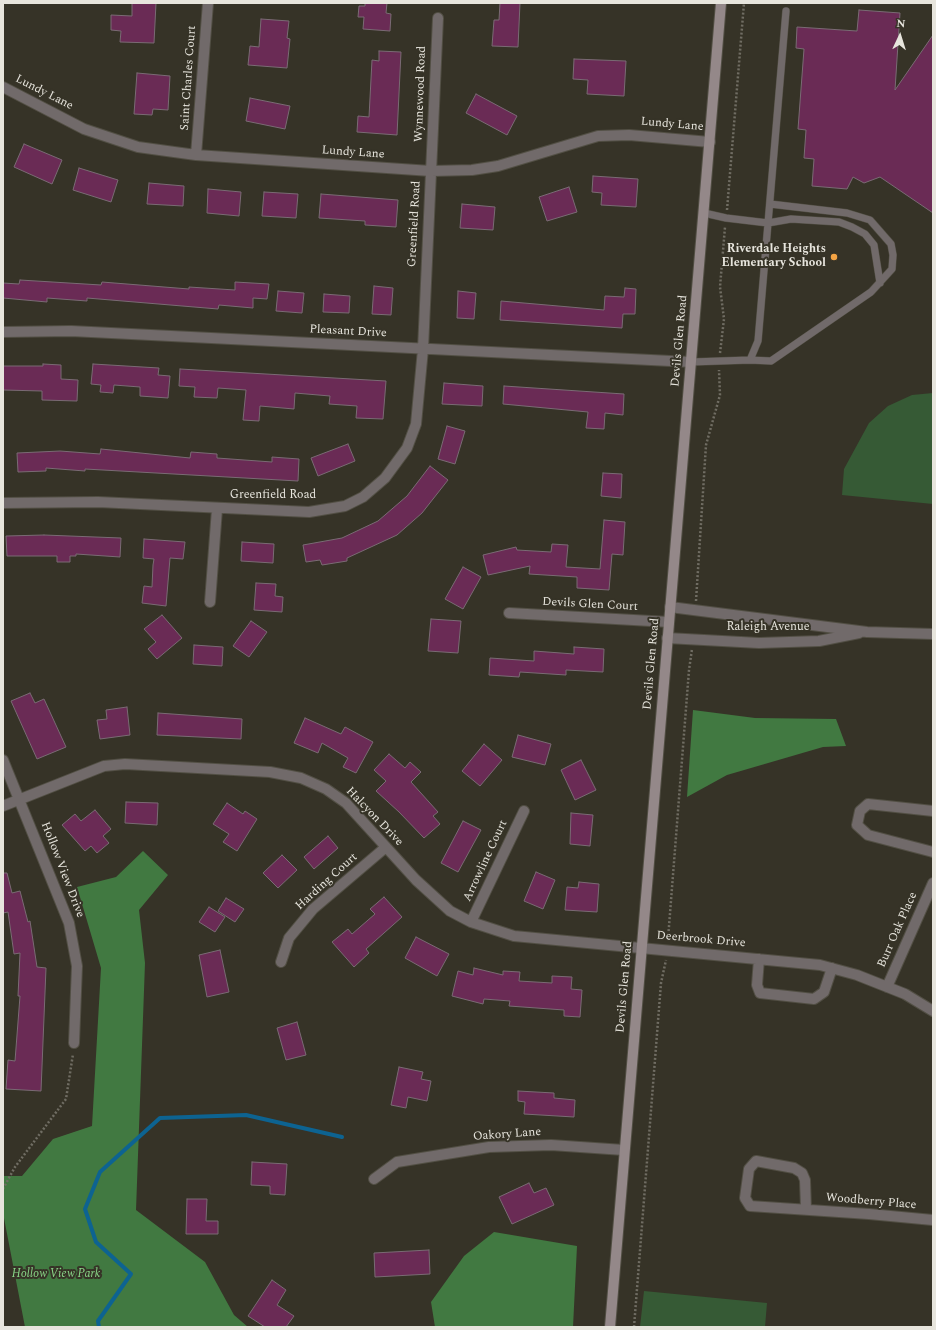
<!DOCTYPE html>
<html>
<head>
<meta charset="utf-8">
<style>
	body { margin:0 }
	#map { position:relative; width:936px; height:1330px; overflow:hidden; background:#363327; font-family:Spectral,serif }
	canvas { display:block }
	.frame { position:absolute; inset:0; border:4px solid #e7e5dd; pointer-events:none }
	.north { position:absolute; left:880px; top:16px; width:40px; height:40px; -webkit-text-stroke:3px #363327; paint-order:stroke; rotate:4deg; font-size:11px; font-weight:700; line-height:16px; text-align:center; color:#e7e5dd }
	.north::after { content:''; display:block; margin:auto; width:14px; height:18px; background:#e7e5dd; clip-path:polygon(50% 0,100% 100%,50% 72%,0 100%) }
</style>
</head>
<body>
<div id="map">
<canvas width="936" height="1330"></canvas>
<div class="frame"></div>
<div class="north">N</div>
</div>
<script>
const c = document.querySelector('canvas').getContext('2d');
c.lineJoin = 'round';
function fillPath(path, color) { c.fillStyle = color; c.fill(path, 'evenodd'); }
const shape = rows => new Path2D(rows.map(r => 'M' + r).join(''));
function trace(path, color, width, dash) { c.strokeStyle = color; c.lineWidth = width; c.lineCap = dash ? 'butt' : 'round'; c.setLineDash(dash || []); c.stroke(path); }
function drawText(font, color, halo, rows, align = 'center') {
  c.font = font + ' Spectral,serif'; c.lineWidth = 4; c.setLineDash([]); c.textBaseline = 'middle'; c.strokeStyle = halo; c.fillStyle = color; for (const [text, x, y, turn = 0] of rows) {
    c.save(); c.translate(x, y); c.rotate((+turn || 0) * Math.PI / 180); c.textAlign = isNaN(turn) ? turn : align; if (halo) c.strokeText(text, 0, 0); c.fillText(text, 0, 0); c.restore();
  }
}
const green = shape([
	[933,393,933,504,842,495,844,469,869,423,888,406,912,395],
	[644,1291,767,1303,765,1327,640,1327]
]);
const forest = shape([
	[693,710,755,718,836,719,846,746,823,747,727,775,687,797],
	[143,851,168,875,139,910,145,963,136,1210,205,1262,234,1315,248,1327,25,1327,3,1213,3,1176,22,1176,53,1139,92,1126,101,968,77,887,116,877],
	[494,1232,577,1246,573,1327,435,1327,431,1302,464,1256]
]);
const stream = shape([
	[99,1327,98,1321,131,1274,96,1242,85,1209,100,1172,160,1118,246,1115,342,1137]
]);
const building = shape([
	[132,3,156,3,154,43,120,42,121,31,111,30,111,15,132,16,132,3],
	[365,3,387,3,386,13,391,14,390,31,363,29,364,17,358,17,359,6,365,6,365,3],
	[500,3,520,3,518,47,492,46,494,20,499,20,500,3],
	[859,10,900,13,895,90,933,35,933,213,880,177,864,183,853,177,847,189,812,186,814,159,804,158,806,130,798,129,804,49,796,48,797,27,857,31,859,10],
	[261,19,289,21,287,38,290,39,287,68,248,65,250,46,259,47,261,19],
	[379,51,401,52,397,135,357,132,358,116,369,117,372,60,379,61,379,51],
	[574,59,626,61,624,96,587,94,588,80,573,79,574,59],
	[137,73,170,76,168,110,153,109,152,115,134,114,137,73],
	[476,94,517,116,507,135,466,113,476,94],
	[250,98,290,106,285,129,246,121,250,98],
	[24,144,62,160,52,184,14,167,24,144],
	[79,168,118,180,111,202,73,190,79,168],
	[593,176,638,179,636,207,601,205,602,193,592,192,593,176],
	[149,183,184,186,183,206,147,204,149,183],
	[569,187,577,212,547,221,539,197,569,187],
	[208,189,241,192,239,216,207,213,208,189],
	[264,192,298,194,296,218,262,216,264,192],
	[321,194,398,200,396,227,365,225,365,221,319,218,321,194],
	[462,204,495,207,493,230,460,228,462,204],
	[20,280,101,285,102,282,189,289,189,287,235,290,235,282,269,284,267,299,253,298,253,308,219,305,218,309,87,298,87,301,47,298,47,302,3,298,3,283,19,284,20,280],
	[374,286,393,288,391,315,372,314,374,286],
	[625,288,636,289,635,314,623,314,622,328,500,320,501,301,604,310,605,296,624,297,625,288],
	[278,291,304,293,302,313,276,311,278,291],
	[458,291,476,293,474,319,457,318,458,291],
	[324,294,350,296,349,313,323,312,324,294],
	[43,364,61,365,61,379,78,380,77,401,42,400,42,391,3,390,3,366,43,366,43,364],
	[93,364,159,368,158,375,170,376,168,398,140,396,140,387,114,385,113,393,100,392,101,385,91,384,93,364],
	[180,369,386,381,383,419,356,418,357,406,329,404,330,396,295,393,294,409,260,406,259,421,243,420,246,390,218,388,217,398,194,397,195,387,179,386,180,369],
	[444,383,483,386,482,406,442,404,444,383],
	[504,386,624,394,623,415,605,413,604,429,586,428,588,412,503,404,504,386],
	[447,426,465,431,455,464,438,459,447,426],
	[348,444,355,461,318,476,311,458,348,444],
	[101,449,190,458,191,452,217,454,217,458,272,462,272,457,299,459,298,481,85,469,85,471,46,468,46,471,18,472,17,453,60,451,100,454,101,449],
	[430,466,448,480,422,513,397,535,347,558,347,561,322,565,320,560,306,562,303,545,342,538,378,521,407,496,430,466],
	[603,473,622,474,621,498,601,496,603,473],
	[604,520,625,522,623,555,612,554,609,590,577,588,577,577,529,574,530,566,488,575,483,555,516,547,517,550,551,552,552,544,568,545,566,567,600,569,604,520],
	[44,535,121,538,120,557,76,554,76,556,70,556,70,562,57,562,57,556,7,556,6,536,44,535],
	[144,539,185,542,183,559,170,558,166,606,142,603,144,586,152,587,153,565,154,559,143,558,144,539],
	[242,542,274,544,273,563,241,561,242,542],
	[463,567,481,577,463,609,445,599,463,567],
	[256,583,276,584,275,596,283,597,282,612,254,610,256,583],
	[162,615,182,638,157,659,148,649,156,642,144,629,162,615],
	[431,619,461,621,458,653,428,651,431,619],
	[251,621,267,632,249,657,233,646,251,621],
	[194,645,223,647,222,666,193,664,194,645],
	[574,647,604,649,603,672,566,670,566,675,520,672,519,677,489,675,490,658,534,661,534,651,574,654,574,647],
	[30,693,35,703,44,699,66,747,37,759,11,701,30,693],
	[127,707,130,735,100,739,97,720,107,719,106,710,127,707],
	[158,713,242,719,241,739,157,735,158,713],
	[305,718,341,734,345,727,373,742,356,773,343,767,348,758,322,743,318,753,294,743,305,718],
	[518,735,551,744,545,765,512,757,518,735],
	[484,744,502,760,480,786,462,771,484,744],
	[389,754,405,768,410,762,421,772,411,782,438,812,433,816,440,824,424,838,399,812,376,791,386,781,374,770,389,754],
	[581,760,596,790,575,800,561,770,581,760],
	[126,802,158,803,157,825,125,823,126,802],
	[227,803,243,814,245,811,257,819,237,851,223,842,229,834,213,824,227,803],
	[95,810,111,829,103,836,109,843,97,853,91,846,85,851,62,825,75,814,81,821,95,810],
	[571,813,593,815,590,846,570,844,571,813],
	[463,821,481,830,458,872,441,863,463,821],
	[328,836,338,848,314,869,304,857,328,836],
	[282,855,297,870,278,888,263,873,282,855],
	[536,872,555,880,543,909,524,901,536,872],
	[3,873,7,873,12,893,20,891,28,922,30,921,37,967,46,968,41,1091,6,1089,8,1060,15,1061,20,996,18,996,20,953,14,954,8,912,3,913,3,873],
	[579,882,599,884,597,912,565,910,567,887,578,888,579,882],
	[384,897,402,917,366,949,369,953,354,967,332,942,348,929,352,934,375,914,370,909,384,897],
	[226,898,244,909,235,922,218,911,226,898],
	[209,907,225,917,215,932,199,922,209,907],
	[416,937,449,954,437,976,405,958,416,937],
	[220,950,229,992,207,997,199,955,220,950],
	[474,968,503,975,503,971,520,972,519,981,552,983,552,976,572,977,571,989,582,990,580,1017,564,1016,564,1010,509,1006,510,1001,484,999,483,1004,452,996,458,971,473,975,474,968],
	[297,1022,306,1055,286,1060,277,1028,297,1022],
	[399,1067,423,1072,421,1079,431,1081,427,1101,408,1097,406,1108,391,1105,399,1067],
	[518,1091,554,1093,554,1098,575,1100,574,1117,524,1114,525,1102,518,1101,518,1091],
	[252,1162,287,1164,285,1195,270,1194,270,1186,251,1185,252,1162],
	[529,1183,534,1193,546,1188,554,1205,512,1224,499,1197,529,1183],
	[187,1199,207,1199,206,1221,218,1221,218,1234,186,1234,187,1199],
	[429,1250,430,1274,375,1277,374,1253,429,1250],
	[272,1280,286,1290,277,1305,294,1316,286,1327,265,1327,248,1316,272,1280]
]);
const path = shape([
	[727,210,744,3],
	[720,353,724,319,720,287,725,227],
	[696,601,706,445,720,395,719,370],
	[668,939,689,670,692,649],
	[3,1189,15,1167,66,1099,73,1054],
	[634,1327,661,983,666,960]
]);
const service = shape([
	[704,213,726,218,768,223,791,219,839,222,852,227,865,234,874,245,880,283],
	[750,360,758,341,786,11],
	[691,362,750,360,771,361,871,292,892,269,893,255,891,244,870,220,847,213,770,204]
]);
const minor = shape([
	[3,87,84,129,138,147,196,155,431,171,472,170,498,166,598,136,629,135,710,142],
	[196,155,208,3],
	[3,332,71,331,691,362],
	[3,503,98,502,309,512,345,506,363,497,385,478,407,448,416,424,423,349,438,18],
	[210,602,217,509],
	[670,607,867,632,933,634],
	[509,613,669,622],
	[667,638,759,643,819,641,859,633],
	[3,760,69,923,77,966,74,1043],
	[3,806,104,766,125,764,270,772,301,778,326,789,346,803,416,880,450,911,471,922,514,936,820,965,857,975,905,994,933,1011],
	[933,811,868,804,860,811,857,825,868,835,933,852],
	[471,922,524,811],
	[759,959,757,985,760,993,814,999,824,992,832,968],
	[281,962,289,938,313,909,386,847],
	[887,987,933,883],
	[374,1179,397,1162,489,1147,551,1145,624,1150],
	[806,1209,805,1180,802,1173,794,1168,756,1161,749,1169,745,1198,750,1206,869,1214,933,1220]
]);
const secondary = shape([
	[610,1327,721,3]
]);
const markers = [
	[834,257,4,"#f4a444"]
];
const streetNames = [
	["Saint Charles Court",189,78,-86],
	["Lundy Lane",44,93,27],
	["Wynnewood Road",421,94,-88],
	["Lundy Lane",672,125,5],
	["Lundy Lane",353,153,4],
	["Greenfield Road",415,224,-87],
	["Pleasant Drive",348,332,3],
	["Devils Glen Road",680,341,-85],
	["Greenfield Road",273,496],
	["Devils Glen Court",590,605,3],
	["Raleigh Avenue",768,628],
	["Devils Glen Road",652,664,-85],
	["Halcyon Drive",374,817,46],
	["Arrowline Court",486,861,-65],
	["Hollow View Drive",62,870,69],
	["Harding Court",327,882,-42],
	["Burr Oak Place",898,930,-66],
	["Deerbrook Drive",701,940,5],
	["Devils Glen Road",625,987,-85],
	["Oakory Lane",507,1135,-4],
	["Woodberry Place",871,1202,5]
];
const poiNames = [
	["Riverdale Heights",826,250],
	["Elementary School",826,264]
];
const parkNames = [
	["Hollow View Park",56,1275]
];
fillPath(green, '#365a35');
fillPath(forest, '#417941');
trace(stream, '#0d6391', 4);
fillPath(building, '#6a2b55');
trace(building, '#7a6b74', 1);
trace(service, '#524f44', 8);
trace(minor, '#524f44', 12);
trace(secondary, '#524f44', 12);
trace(path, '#706d63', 2.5, [2, 2]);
trace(service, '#716a6a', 7);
trace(minor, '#716a6a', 10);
trace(secondary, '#948889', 10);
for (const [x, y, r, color] of markers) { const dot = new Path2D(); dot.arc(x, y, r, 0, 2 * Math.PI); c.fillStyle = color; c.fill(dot); trace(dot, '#363327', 1.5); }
drawText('12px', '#e7e5dd', '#363327', streetNames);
drawText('bold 12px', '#e7e5dd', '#363327', poiNames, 'right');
drawText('italic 12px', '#89d788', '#363327', parkNames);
</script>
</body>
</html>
